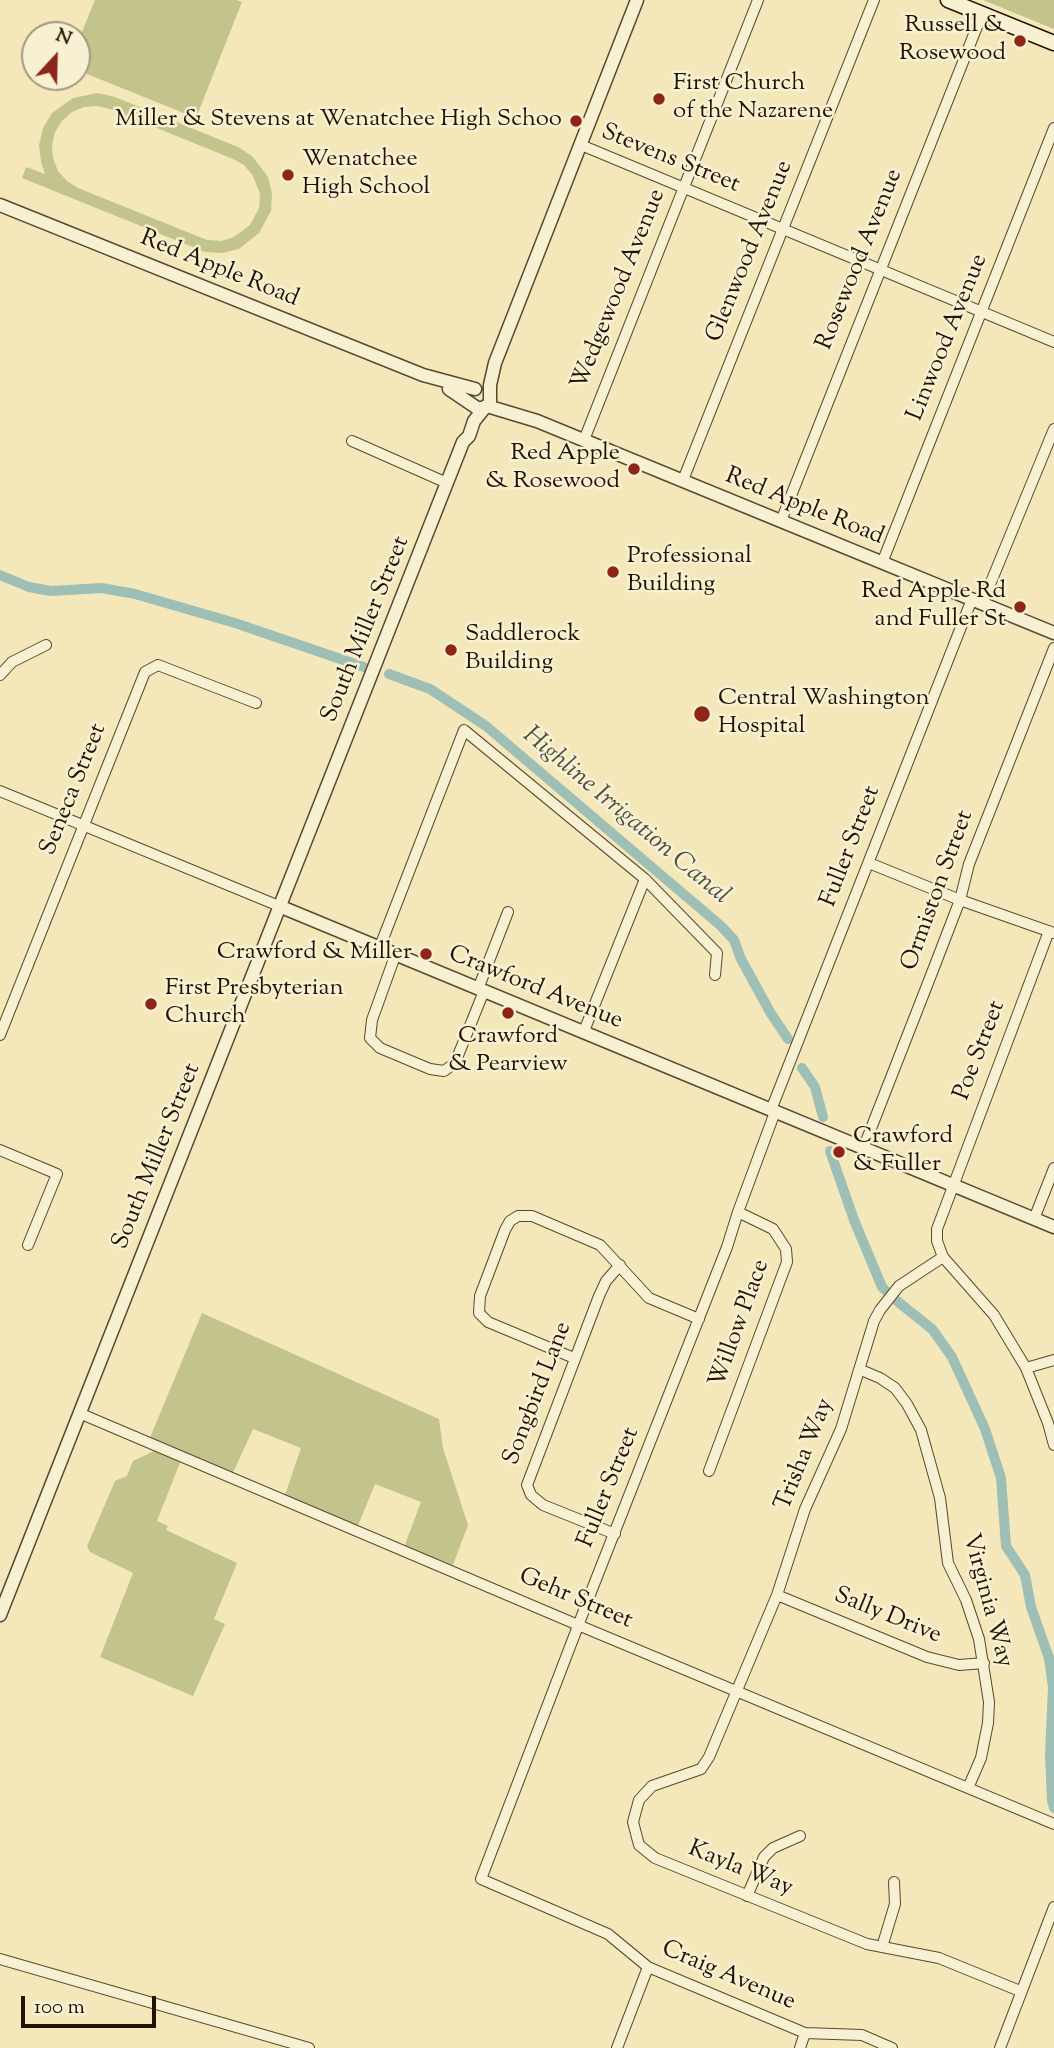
<!DOCTYPE html>
<html>
<head>
<meta charset="utf-8">
<style>
	body { margin:0 }
	#map { position:relative; width:1054px; height:2048px; overflow:hidden; background:#f4e8bb; font-family:"Sorts Mill Goudy",serif }
	canvas { display:block }
	.north { position:absolute; left:21px; top:21px; width:70px; height:70px; box-sizing:border-box; background:#f8f0d3; border:2px solid #a3977f; border-radius:50%; rotate:22deg; font-size:19px; font-weight:700; line-height:28px; text-align:center; color:#231200 }
	.north::after { content:''; display:block; margin:auto; width:24px; height:32px; background:#8f2418; clip-path:polygon(50% 0,100% 100%,50% 72%,0 100%) }
	.scale { position:absolute; left:21px; top:1996px; width:135px; height:32px; box-sizing:border-box; border:4px solid #231200; border-top:0; padding-left:9px; font-size:21px; line-height:24px; white-space:nowrap; color:#231200; -webkit-text-stroke:5px #f8f0d3; paint-order:stroke }
</style>
</head>
<body>
<div id="map">
<canvas width="1054" height="2048"></canvas>
<div class="north">N</div>
<div class="scale">100 m</div>
</div>
<script>
const c = document.querySelector('canvas').getContext('2d');
c.lineJoin = 'round';
function fillPath(path, color) { c.fillStyle = color; c.fill(path, 'evenodd'); }
const shape = rows => new Path2D(rows.map(r => 'M' + r).join(''));
function trace(path, color, width, dash) { c.strokeStyle = color; c.lineWidth = width; c.lineCap = dash ? 'butt' : 'round'; c.setLineDash(dash || []); c.stroke(path); }
function drawText(font, color, halo, rows, align = 'center') {
  c.font = font + ' "Sorts Mill Goudy",serif'; c.lineWidth = 5; c.setLineDash([]); c.textBaseline = 'middle'; c.strokeStyle = halo; c.fillStyle = color; for (const [text, x, y, turn = 0] of rows) {
    c.save(); c.translate(x, y); c.rotate((+turn || 0) * Math.PI / 180); c.textAlign = isNaN(turn) ? turn : align; if (halo) c.strokeText(text, 0, 0); c.fillText(text, 0, 0); c.restore();
  }
}
const green = shape([
	[95,0,236,0,242,2,196,118,77,70,77,44],
	[983,0,1054,0,1054,29],
	[98,93,115,97,238,147,252,156,268,177,272,193,271,211,259,233,239,249,222,253,205,252,22,178,26,167,45,174,41,162,39,145,43,128,52,113,73,98],
	[97,106,110,109,233,159,244,165,253,176,260,194,259,208,250,225,234,237,221,241,207,240,78,188,67,181,58,171,53,158,52,145,55,132,62,121,72,112,84,107],
	[202,1313,439,1419,443,1448,468,1525,453,1565,404,1547,421,1502,375,1484,357,1528,284,1498,301,1448,253,1429,232,1475,149,1440],
	[154,1451,181,1460,157,1521,168,1526,166,1530,237,1563,214,1619,225,1624,193,1696,100,1657,133,1573,90,1552,87,1546,115,1481,127,1476,133,1461]
]);
const canal = shape([
	[0,575,29,587,51,591,102,588,135,594,235,623,364,667],
	[389,674,430,689,486,726,721,926,734,940,741,959,770,1012,788,1039],
	[802,1068,815,1087,823,1117],
	[830,1151,854,1220,882,1287,886,1291],
	[897,1301,932,1329,952,1357,985,1429,1001,1478,1006,1546,1025,1575,1031,1607,1049,1658,1053,1687,1050,1754,1052,1801,1054,1808]
]);
const minor = shape([
	[581,145,1054,342],
	[584,440,758,0],
	[352,441,447,483],
	[683,480,874,0],
	[781,521,982,14],
	[882,563,1054,128],
	[982,604,1054,429],
	[0,675,12,662,46,645],
	[0,791,279,906],
	[869,863,960,900,1054,933],
	[1049,931,937,1229,937,1241,943,1257,994,1315,1026,1368,1048,1423,1054,1445],
	[379,949,464,730,645,879,717,953,715,975],
	[395,956,372,1020,370,1038,380,1048,430,1069,444,1071,455,1063,484,991],
	[478,989,508,912],
	[584,1031,645,879],
	[0,1035,145,672,158,665,256,703],
	[771,1110,972,599],
	[775,1112,738,1212,727,1247,591,1592,481,1879,608,1934,648,1967,805,2033,862,2035,892,2048],
	[863,1149,935,965,960,900,969,864,1054,648],
	[0,1150,57,1174,28,1245],
	[1034,1219,1054,1168],
	[943,1257,899,1286,880,1310,874,1321,841,1429,805,1509,777,1595,709,1757,701,1769,652,1786,639,1800,633,1822,639,1845,655,1858,867,1944,939,1958,1020,1991],
	[574,1358,488,1322,479,1313,480,1296,505,1230,510,1221,518,1216,532,1216,600,1245,649,1298,699,1319],
	[1026,1368,1054,1360],
	[861,1370,880,1378,895,1388,907,1404,921,1430,940,1498,948,1563,966,1600,979,1639,989,1702,988,1723,981,1758,968,1788],
	[79,1413,578,1625,1054,1824],
	[709,1471,787,1262,786,1249,773,1229,738,1212],
	[615,1534,543,1505,531,1495,527,1485,599,1296,606,1281,620,1265],
	[777,1595,927,1657,959,1665,984,1663],
	[747,1896,764,1857,773,1848,800,1836],
	[882,1947,895,1904,894,1882],
	[0,1959,309,2048],
	[617,2048,648,1967],
	[800,2048,805,2033],
	[1000,2048,1054,1907]
]);
const tertiary = shape([
	[0,205,423,375,475,389],
	[449,389,477,408,484,408,490,403,490,385,495,363,637,0],
	[487,406,537,421,1054,633],
	[279,906,1054,1227],
	[0,1615,463,442,469,436,474,421,486,406]
]);
const secondary = shape([
	[948,0,1054,43]
]);
const markers = [
	[1020,41,7,"#8f2418"],
	[659,99,7,"#8f2418"],
	[576,121,7,"#8f2418"],
	[288,175,7,"#8f2418"],
	[634,469,7,"#8f2418"],
	[613,572,7,"#8f2418"],
	[1020,607,7,"#8f2418"],
	[451,650,7,"#8f2418"],
	[702,714,9,"#8f2418"],
	[426,954,7,"#8f2418"],
	[151,1004,7,"#8f2418"],
	[508,1013,7,"#8f2418"],
	[839,1152,7,"#8f2418"]
];
const poiNames = [
	["Russell &",1006,27,"right"],
	["Rosewood",1006,55,"right"],
	["First Church",673,85],
	["of the Nazarene",673,113],
	["Miller & Stevens at Wenatchee High Schoo",562,121,"right"],
	["Wenatchee",302,161],
	["High School",302,189],
	["Red Apple",620,455,"right"],
	["& Rosewood",620,483,"right"],
	["Professional",627,558],
	["Building",627,586],
	["Red Apple Rd",1006,593,"right"],
	["and Fuller St",1006,621,"right"],
	["Saddlerock",465,636],
	["Building",465,664],
	["Central Washington",718,700],
	["Hospital",718,728],
	["Crawford & Miller",412,954,"right"],
	["First Presbyterian",165,990],
	["Church",165,1018],
	["Crawford",508,1038,"center"],
	["& Pearview",508,1066,"center"],
	["Crawford",853,1138],
	["& Fuller",853,1166]
];
const streetNames = [
	["Stevens Street",670,160,22],
	["Glenwood Avenue",751,252,-68],
	["Rosewood Avenue",861,260,-68],
	["Red Apple Road",219,270,22],
	["Wedgewood Avenue",620,290,-68],
	["Linwood Avenue",949,338,-68],
	["Red Apple Road",804,508,22],
	["South Miller Street",367,630,-68],
	["Seneca Street",75,790,-68],
	["Fuller Street",852,847,-69],
	["Ormiston Street",939,891,-70],
	["Crawford Avenue",535,989,22],
	["Poe Street",981,1051,-69],
	["South Miller Street",158,1157,-68],
	["Willow Place",741,1324,-70],
	["Songbird Lane",539,1394,-69],
	["Trisha Way",806,1455,-68],
	["Fuller Street",610,1488,-68],
	["Gehr Street",575,1600,23],
	["Virginia Way",986,1601,75],
	["Sally Drive",887,1617,22],
	["Kayla Way",740,1870,22],
	["Craig Avenue",728,1977,23]
];
const waterNames = [
	["Highline Irrigation Canal",625,817,40]
];
fillPath(green, '#c2c48b');
trace(canal, '#9dbfb6', 10);
trace(minor, '#57482f', 12);
trace(tertiary, '#57482f', 15);
trace(secondary, '#231200', 17);
trace(minor, '#f8f0d3', 10);
trace(tertiary, '#f8f0d3', 12);
trace(secondary, '#f8f0d3', 14);
for (const [x, y, r, color] of markers) { const dot = new Path2D(); dot.arc(x, y, r, 0, 2 * Math.PI); c.fillStyle = color; c.fill(dot); trace(dot, '#f8f0d3', 2.5); }
drawText('24px', '#231200', '#f8f0d3', poiNames, 'left');
drawText('24px', '#231200', '#f8f0d3', streetNames);
drawText('italic 26px', '#4e4f40', '#f8f0d3', waterNames);
</script>
</body>
</html>
